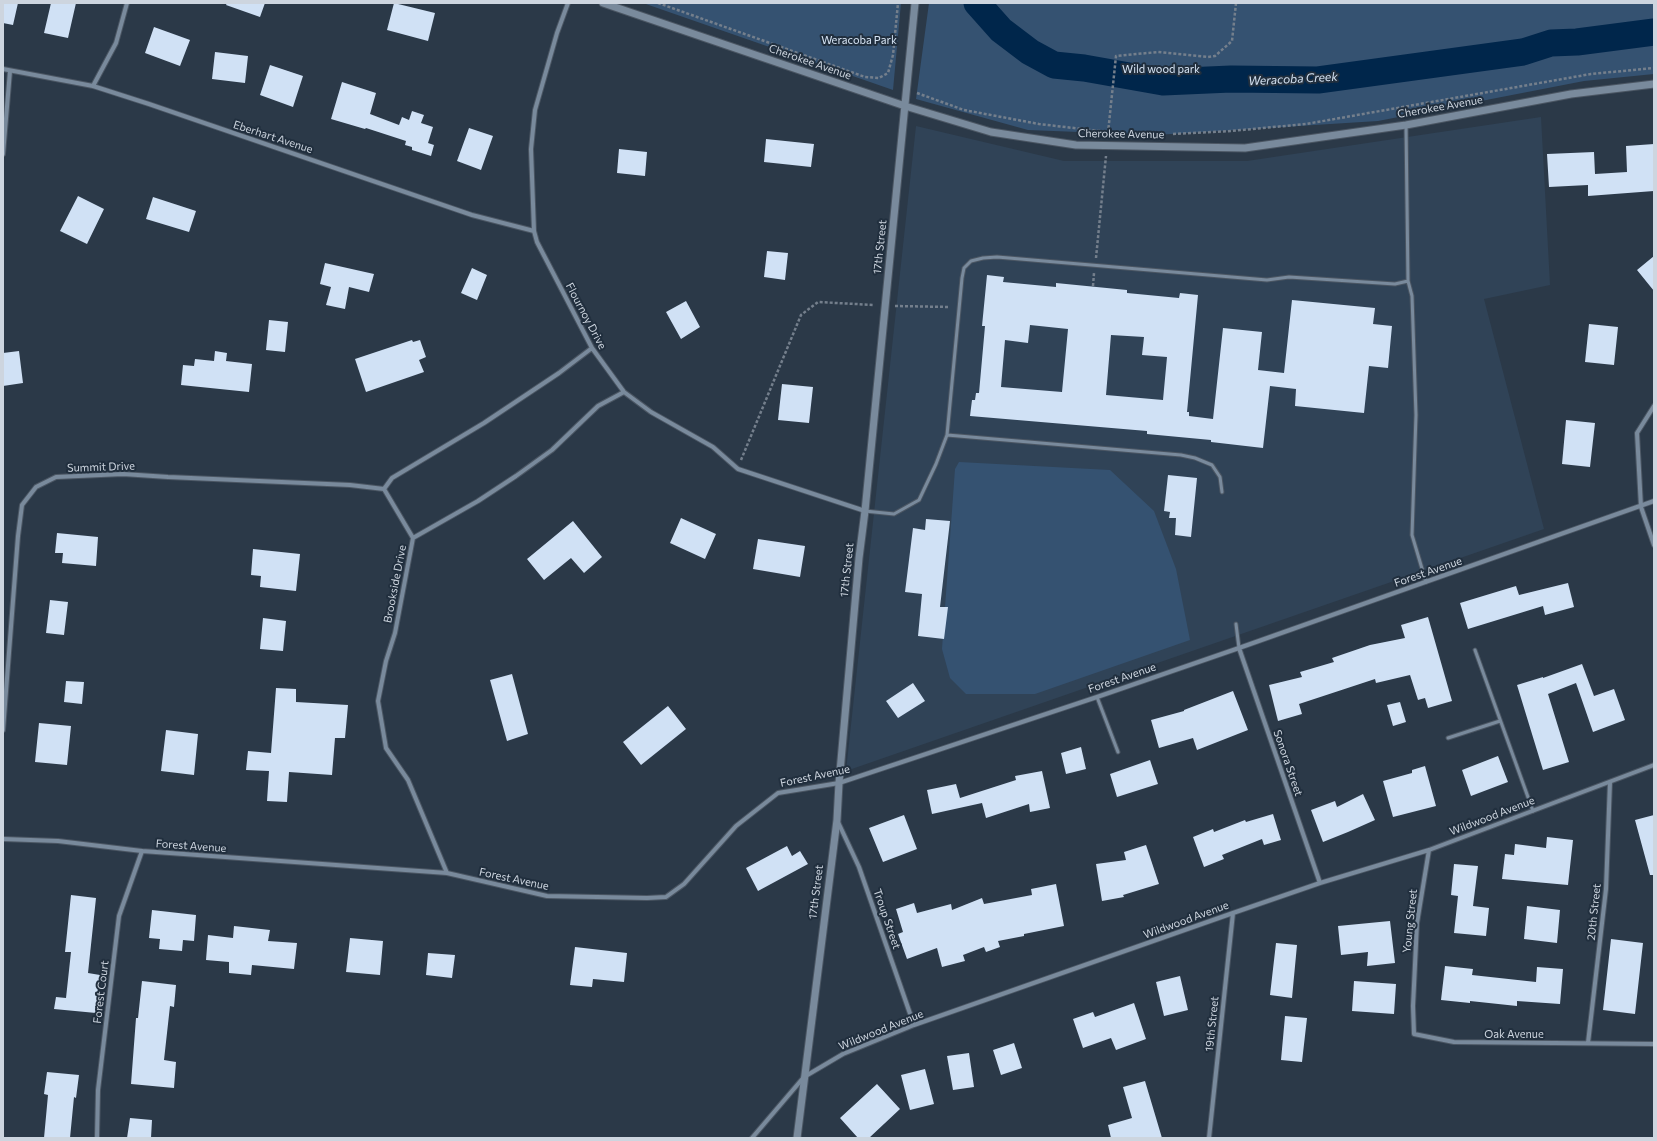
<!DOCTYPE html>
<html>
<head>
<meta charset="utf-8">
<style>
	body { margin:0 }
	#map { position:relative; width:1657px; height:1141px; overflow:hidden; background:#2b3948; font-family:Commissioner,sans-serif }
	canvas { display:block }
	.frame { position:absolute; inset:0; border:4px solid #cdd5df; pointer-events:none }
</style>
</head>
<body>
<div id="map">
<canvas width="1657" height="1141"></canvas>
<div class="frame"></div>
</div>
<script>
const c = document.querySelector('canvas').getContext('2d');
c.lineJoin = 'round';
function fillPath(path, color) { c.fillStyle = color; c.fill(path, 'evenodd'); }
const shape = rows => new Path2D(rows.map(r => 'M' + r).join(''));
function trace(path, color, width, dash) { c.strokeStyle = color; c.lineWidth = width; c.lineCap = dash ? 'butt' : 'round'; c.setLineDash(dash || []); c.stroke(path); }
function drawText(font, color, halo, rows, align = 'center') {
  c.font = font + ' Commissioner,sans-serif'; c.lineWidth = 4; c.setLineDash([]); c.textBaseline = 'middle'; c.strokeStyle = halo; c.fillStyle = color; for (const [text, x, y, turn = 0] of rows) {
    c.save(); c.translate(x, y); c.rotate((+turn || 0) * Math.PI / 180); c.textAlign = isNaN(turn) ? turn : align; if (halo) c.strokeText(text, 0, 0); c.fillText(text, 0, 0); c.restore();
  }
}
const built = shape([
	[1541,117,1550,285,1484,299,1544,529,846,771,916,126,1064,161,1247,161]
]);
const green = shape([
	[643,3,901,3,893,90],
	[929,3,1654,3,1654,74,1584,81,1378,121,1155,135,1028,130,916,99],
	[959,462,1110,470,1154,511,1176,569,1190,640,1035,694,966,694,950,678,942,649,955,469]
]);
const river = shape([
	[977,3,1001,30,1030,52,1054,65,1084,68,1163,82,1231,79,1318,80,1523,52,1551,43,1577,42,1654,32]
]);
const building = shape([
	[3,3,18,3,13,25,3,23],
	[51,3,76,3,68,38,44,33],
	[227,3,265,3,260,17,226,5],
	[394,3,435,13,428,41,387,30],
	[154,27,190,40,180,66,145,53],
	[215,52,248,56,245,83,212,79],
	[270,65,303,76,293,107,260,95],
	[342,82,376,93,370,114,399,125,402,117,409,120,412,111,424,115,421,123,433,127,428,143,434,145,431,156,412,150,412,147,405,145,406,141,366,128,365,129,331,119],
	[469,128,493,136,481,170,457,161],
	[766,139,814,144,811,167,764,162],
	[1654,144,1654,191,1588,196,1588,185,1549,187,1547,154,1594,152,1595,174,1627,172,1626,146],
	[619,149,647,152,645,176,617,173],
	[78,196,104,209,87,244,60,231],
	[153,197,196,211,189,232,146,219],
	[767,251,788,253,785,280,764,277],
	[1654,256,1654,291,1637,270],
	[325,263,374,274,369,292,349,287,345,309,326,305,331,287,320,284],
	[472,268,487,275,477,300,461,293],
	[987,275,1004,277,1003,282,1056,287,1056,283,1127,290,1127,293,1179,298,1180,293,1198,295,1187,412,1189,412,1189,416,1213,419,1223,328,1262,332,1258,370,1284,373,1292,300,1375,308,1373,324,1392,326,1388,368,1369,366,1364,413,1295,406,1296,389,1270,386,1263,448,1211,442,1211,440,1147,434,1147,431,970,416,972,400,975,400,976,393,979,393,985,326,982,326],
	[1030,325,1068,329,1062,392,1001,387,1005,340,1028,343],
	[1111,335,1144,337,1142,355,1167,357,1163,400,1106,395],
	[686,301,700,327,681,339,666,312],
	[269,320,288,322,285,352,266,350],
	[1589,324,1618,327,1614,365,1585,362],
	[412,340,413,342,420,340,426,357,419,360,424,372,366,392,355,359],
	[19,351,23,383,3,386,3,353],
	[215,351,227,353,226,361,252,364,249,392,181,385,183,365,194,366,195,359,214,361],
	[782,384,813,387,809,423,778,420],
	[1566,420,1595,423,1590,467,1562,464],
	[1168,475,1197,478,1191,537,1175,535,1176,518,1169,518,1170,512,1164,511],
	[681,518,716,534,705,559,670,543],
	[926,519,950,521,940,607,948,607,944,639,918,636,922,594,905,592,913,528,925,530],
	[573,521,602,557,584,573,571,558,544,580,527,559],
	[57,533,98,537,96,566,62,563,63,553,55,553],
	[758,539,805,546,800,577,753,569],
	[253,549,300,554,296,591,260,587,261,576,251,575],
	[1568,583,1574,607,1545,615,1543,606,1468,629,1460,603,1516,586,1519,595],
	[50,600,68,602,64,635,46,633],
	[1428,617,1452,701,1428,708,1425,698,1418,700,1410,675,1376,683,1375,679,1299,704,1302,714,1278,721,1269,685,1302,677,1300,672,1334,662,1332,658,1370,645,1405,638,1401,625],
	[263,618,286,621,283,651,260,649],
	[1582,664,1594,696,1614,689,1625,720,1593,732,1576,683,1548,694,1569,762,1543,770,1517,685,1543,677,1543,678],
	[512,674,528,734,507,741,490,680],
	[66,681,84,682,82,704,64,702],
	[913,683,925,701,898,718,886,701],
	[276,688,296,689,296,702,348,705,345,738,335,738,332,775,289,772,287,802,267,801,269,771,246,770,248,751,271,753],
	[1233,691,1248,730,1197,750,1193,738,1159,748,1151,720,1184,711,1184,710],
	[1400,702,1406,722,1393,726,1387,705],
	[668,706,686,729,641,765,623,742],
	[39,723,71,726,67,765,35,762],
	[166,730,198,734,194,775,161,771],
	[1081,747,1086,769,1066,774,1061,753],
	[1498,756,1508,782,1471,796,1462,770],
	[1150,760,1158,784,1117,797,1110,774],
	[1425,766,1436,806,1393,817,1383,781,1412,773,1412,770],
	[1042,771,1050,808,1030,812,1029,804,986,818,982,803,932,814,927,790,956,784,960,798,1016,780,1015,776],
	[1363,794,1375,820,1348,832,1323,842,1311,810,1335,801,1337,807],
	[1273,814,1281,840,1264,845,1262,839,1222,855,1224,859,1204,867,1193,837,1213,829,1214,832,1245,820,1246,822],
	[904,815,917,849,883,862,869,828],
	[1654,815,1654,875,1650,875,1635,820],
	[1547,837,1573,840,1568,885,1502,879,1505,854,1514,855,1515,844,1546,848],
	[1146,845,1159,884,1123,895,1124,897,1102,901,1096,864,1126,860,1124,852],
	[787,846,792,856,800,851,808,864,758,891,746,868],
	[1454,864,1478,866,1473,906,1489,908,1486,936,1454,933,1458,896,1451,895],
	[1056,884,1064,926,1024,934,1024,936,998,941,1000,947,986,952,984,947,963,955,965,961,942,967,937,948,907,959,898,934,903,932,896,909,914,903,917,913,951,904,952,910,982,898,984,904,1032,895,1031,889],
	[71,895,96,898,88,973,100,975,96,1013,54,1009,56,997,66,998,71,952,65,952],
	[1527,906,1560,910,1557,943,1524,939],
	[152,910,196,915,194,941,183,940,182,951,159,949,160,939,149,938],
	[1390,921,1395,963,1367,966,1368,952,1341,955,1338,926],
	[234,926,270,930,268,941,297,943,294,969,252,965,251,975,229,973,229,962,206,960,208,935,233,938],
	[350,938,383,941,380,975,346,972],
	[1611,939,1643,943,1635,1014,1603,1010],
	[1276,943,1297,945,1292,998,1270,995],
	[575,947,627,953,624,982,593,979,592,987,570,985],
	[428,953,455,955,452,978,426,975],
	[1445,966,1473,969,1472,975,1536,982,1537,967,1563,969,1560,1004,1517,1001,1517,1006,1470,1001,1470,1003,1441,1000],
	[1180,976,1188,1010,1164,1016,1156,982],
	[142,981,176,985,174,1007,170,1006,164,1060,176,1062,174,1088,131,1084,136,1018,138,1018],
	[1354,981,1396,984,1394,1014,1352,1011],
	[1134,1003,1146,1039,1116,1050,1111,1038,1083,1048,1073,1019,1093,1012,1095,1017],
	[1285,1016,1307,1018,1302,1062,1281,1060],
	[1014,1043,1022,1068,1001,1075,993,1050],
	[969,1053,974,1087,953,1090,947,1056],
	[925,1069,934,1104,910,1110,901,1075],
	[47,1072,79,1075,76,1098,74,1097,70,1138,44,1138,48,1095,44,1094],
	[1145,1081,1162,1138,1111,1138,1108,1125,1132,1118,1123,1087],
	[877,1084,900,1109,869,1138,858,1138,840,1118],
	[130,1118,152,1120,151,1138,127,1138]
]);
const path = shape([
	[658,3,865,77,879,78,888,73,893,55,898,3],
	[917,93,964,110,1039,124,1117,133],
	[1108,133,1116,56,1158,52,1208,57,1215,56,1232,41,1236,3],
	[1173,134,1231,131,1306,124,1591,74,1654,68],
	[1096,258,1106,156],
	[1093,286,1094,273],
	[895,306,950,307],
	[741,460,801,315,818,302,874,305]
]);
const service = shape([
	[1406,125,1408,281,1412,296,1416,415,1412,535,1426,582],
	[947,435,1181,455,1195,458,1212,465,1220,477,1222,492],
	[865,511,894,514,919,500,936,464,947,435,962,278,964,268,971,261,983,258,997,257,1267,280,1289,277,1395,284,1408,281],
	[1236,624,1239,648],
	[1475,650,1533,811],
	[1097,697,1118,752],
	[1448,738,1500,721]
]);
const minor = shape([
	[568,3,557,33,535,110,531,149,534,231,537,242,592,348,624,392,651,412,713,447,738,469,865,511],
	[3,69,93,86,149,104,472,215,534,231],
	[93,86,116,43,127,3],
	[3,154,10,71],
	[1654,406,1637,433,1641,507,1654,545],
	[384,489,392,478,484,423,559,373,592,348],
	[1239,648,1320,883],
	[3,730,18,536,22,505,36,487,56,477,123,474,168,477,350,485,384,489,413,538],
	[838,822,859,867,914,1025],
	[3,839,58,841,142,851,447,873,547,896,647,898,666,897,684,884,736,826,778,793,839,783,1097,697,1239,648,1654,501],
	[1429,850,1417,923,1413,1006,1414,1034,1454,1042,1654,1044],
	[447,873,408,780,386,748,378,701,386,661,395,633,413,538,478,501,516,476,552,450,598,406,624,392],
	[1588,1043,1606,889,1610,782],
	[97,1138,98,1090,119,916,142,851],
	[752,1138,804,1077,843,1054,914,1025,1233,913,1320,883,1429,850,1654,765],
	[1209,1138,1233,913]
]);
const tertiary = shape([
	[603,3,905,106,991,132,1076,145,1245,148,1406,125,1571,94,1654,84],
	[797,1138,837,820,839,783,859,558,865,511,915,3]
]);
const parkNames = [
	["Weracoba Park",859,40],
	["Wild wood park",1161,69]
];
const streetNames = [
	["Cherokee Avenue",810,62,19],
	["Cherokee Avenue",1440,107,-10],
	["Cherokee Avenue",1121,134,1],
	["Eberhart Avenue",273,137,18],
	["17th Street",880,247,-84],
	["Flournoy Drive",586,316,62],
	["Summit Drive",101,467,-2],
	["17th Street",847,570,-84],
	["Forest Avenue",1428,572,-19],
	["Brookside Drive",395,584,-79],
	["Forest Avenue",1122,678,-19],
	["Sonora Street",1288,763,71],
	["Forest Avenue",815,776,-12],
	["Wildwood Avenue",1492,816,-21],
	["Forest Avenue",191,846,4],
	["Forest Avenue",514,879,12],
	["17th Street",816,892,-83],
	["20th Street",1594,912,-84],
	["Troup Street",887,919,71],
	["Wildwood Avenue",1186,920,-20],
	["Young Street",1410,921,-84],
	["Forest Court",101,992,-83],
	["19th Street",1212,1024,-84],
	["Wildwood Avenue",881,1030,-22],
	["Oak Avenue",1514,1034]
];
const waterNames = [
	["Weracoba Creek",1293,79,-3]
];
fillPath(built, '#304357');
fillPath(green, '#355271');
trace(river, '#00264b', 27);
fillPath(building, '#d0e1f5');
trace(service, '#4b5663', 5);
trace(minor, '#4b5663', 6);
trace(tertiary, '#4b5663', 9);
trace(path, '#747f8c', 2.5, [3, 2]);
trace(service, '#798a9c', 3);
trace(minor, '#798a9c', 4);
trace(tertiary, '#798a9c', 7);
drawText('11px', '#d7e5f5', '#212f3e', parkNames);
drawText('11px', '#cdd5df', '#212f3e', streetNames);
drawText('italic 12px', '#d4e2f2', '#212f3e', waterNames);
</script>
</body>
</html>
